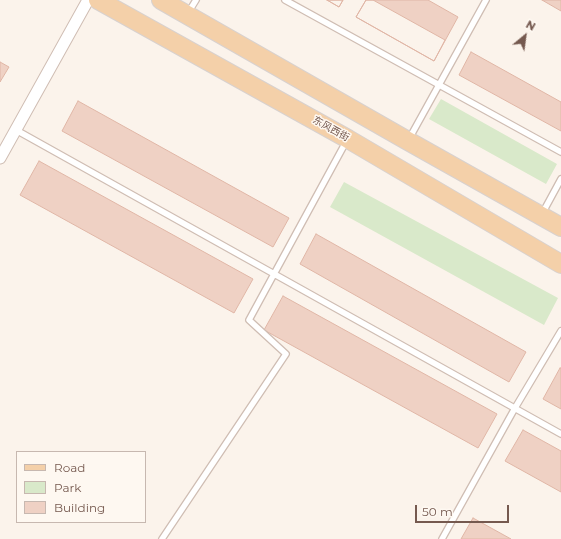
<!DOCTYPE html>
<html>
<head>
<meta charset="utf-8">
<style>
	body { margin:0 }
	#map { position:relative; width:561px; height:539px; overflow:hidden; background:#fbf3eb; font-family:Montserrat,sans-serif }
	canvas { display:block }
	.legend { position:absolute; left:16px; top:451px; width:130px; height:72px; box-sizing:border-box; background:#fef8f1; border:1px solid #c7b8b0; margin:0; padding:5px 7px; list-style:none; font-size:12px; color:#75594f }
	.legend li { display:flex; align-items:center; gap:8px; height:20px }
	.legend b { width:20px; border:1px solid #c7b8b0 }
	.north { position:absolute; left:505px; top:16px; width:40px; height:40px; -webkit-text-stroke:3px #fef8f1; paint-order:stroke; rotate:29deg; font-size:11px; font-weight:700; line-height:16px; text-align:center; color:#75594f }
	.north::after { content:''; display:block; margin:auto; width:14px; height:18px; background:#75594f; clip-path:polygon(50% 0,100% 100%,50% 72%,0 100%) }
	.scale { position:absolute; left:415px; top:505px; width:94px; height:18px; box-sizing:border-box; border:2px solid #75594f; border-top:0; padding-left:5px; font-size:12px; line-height:14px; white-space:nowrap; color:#75594f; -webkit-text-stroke:3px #fef8f1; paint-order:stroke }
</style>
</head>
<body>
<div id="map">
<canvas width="561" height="539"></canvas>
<ul class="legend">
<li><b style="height:5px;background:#f4d0a9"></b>Road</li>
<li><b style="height:11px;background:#d9e9ca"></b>Park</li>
<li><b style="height:11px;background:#efd1c4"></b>Building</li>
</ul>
<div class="north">N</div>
<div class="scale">50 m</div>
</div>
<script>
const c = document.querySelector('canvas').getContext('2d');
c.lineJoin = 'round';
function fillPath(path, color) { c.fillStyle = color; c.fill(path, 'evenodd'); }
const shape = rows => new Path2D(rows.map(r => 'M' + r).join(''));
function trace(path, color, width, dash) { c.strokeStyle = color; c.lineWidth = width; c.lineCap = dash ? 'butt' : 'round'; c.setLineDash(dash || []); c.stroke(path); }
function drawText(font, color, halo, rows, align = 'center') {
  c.font = font + ' Montserrat,"Noto Sans SC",sans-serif'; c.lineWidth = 3; c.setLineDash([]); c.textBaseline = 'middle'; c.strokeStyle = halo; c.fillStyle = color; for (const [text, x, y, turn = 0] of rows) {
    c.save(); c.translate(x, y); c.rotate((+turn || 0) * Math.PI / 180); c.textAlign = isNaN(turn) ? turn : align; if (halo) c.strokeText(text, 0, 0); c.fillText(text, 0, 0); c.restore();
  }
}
const green = shape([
	[441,99,557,164,546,184,429,119],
	[344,182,558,298,544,325,330,207]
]);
const building = shape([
	[327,0,343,0,339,7,327,0],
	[327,0,343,0,339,7,327,0],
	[366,0,428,0,458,17,434,61,356,17,366,0],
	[366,0,373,0,445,40,434,61,356,17,366,0],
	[542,0,561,0,561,11,542,0],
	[471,52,561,102,561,131,459,75,471,52],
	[0,62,9,67,0,82,0,62],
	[78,101,289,218,273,247,62,131,78,101],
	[39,161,253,279,234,313,20,195,39,161],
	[316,234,526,352,509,382,300,264,316,234],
	[283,296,497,414,478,448,264,330,283,296],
	[560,368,561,368,561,409,543,399,560,368],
	[523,430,561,451,561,492,505,461,523,430],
	[473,518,511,539,461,539,473,518]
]);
const lane = shape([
	[285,0,561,152],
	[188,13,196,0],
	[16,130,561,434],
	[409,139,486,0],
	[542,214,561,179],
	[162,539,286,354,249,320,347,140],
	[442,539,515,408,561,331]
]);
const street = shape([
	[0,158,88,0]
]);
const primary = shape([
	[98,0,348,139,561,264],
	[161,0,408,141,561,227]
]);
const streetNames = [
	["东风西街",331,129,29]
];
fillPath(green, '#d9e9ca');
fillPath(building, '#efd1c4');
trace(building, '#e0b6a6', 1);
trace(lane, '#cfbdb3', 8);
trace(street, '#cfbdb3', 13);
trace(primary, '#d8d1ce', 20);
trace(lane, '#fff', 5.5);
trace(street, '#fff', 11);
trace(primary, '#f4d0a9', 18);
drawText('10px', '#75594f', '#fef8f1', streetNames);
</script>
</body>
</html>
